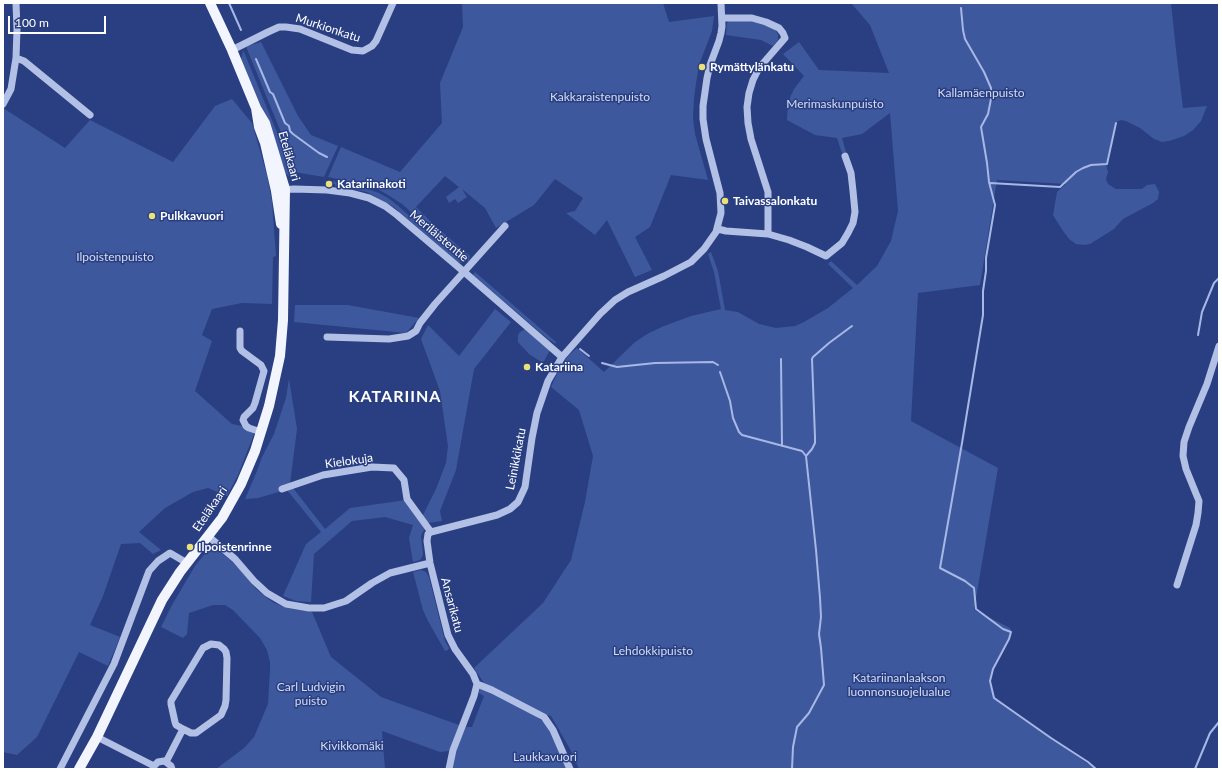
<!DOCTYPE html>
<html>
<head>
<meta charset="utf-8">
<style>
	body { margin:0 }
	#map { position:relative; width:1222px; height:772px; overflow:hidden; background:#293f81; font-family:Lato,sans-serif }
	canvas { display:block }
	.frame { position:absolute; inset:0; border:4px solid #fff; pointer-events:none }
	.scale { position:absolute; left:8px; top:16px; width:98px; height:18px; box-sizing:border-box; border:2px solid #fff; border-top:0; padding-left:5px; font-size:12px; line-height:14px; white-space:nowrap; color:#fff; -webkit-text-stroke:3px #293f81; paint-order:stroke }
</style>
</head>
<body>
<div id="map">
<canvas width="1222" height="772"></canvas>
<div class="frame"></div>
<div class="scale">100 m</div>
</div>
<script>
const c = document.querySelector('canvas').getContext('2d');
c.lineJoin = 'round';
function fillPath(path, color) { c.fillStyle = color; c.fill(path, 'evenodd'); }
const shape = rows => new Path2D(rows.map(r => 'M' + r).join(''));
function trace(path, color, width, dash) { c.strokeStyle = color; c.lineWidth = width; c.lineCap = dash ? 'butt' : 'round'; c.setLineDash(dash || []); c.stroke(path); }
function drawText(font, color, halo, rows, align = 'center') {
  c.font = font + ' Lato,sans-serif'; c.lineWidth = 3; c.setLineDash([]); c.textBaseline = 'middle'; c.strokeStyle = halo; c.fillStyle = color; for (const [text, x, y, turn = 0] of rows) {
    c.save(); c.translate(x, y); c.rotate((+turn || 0) * Math.PI / 180); c.textAlign = isNaN(turn) ? turn : align; if (halo) c.strokeText(text, 0, 0); c.fillText(text, 0, 0); c.restore();
  }
}
const green = shape([
	[462,3,663,3,669,22,714,16,712,31,699,65,696,83,694,98,693,118,695,134,708,180,671,175,650,227,635,237,652,270,635,277,607,220,595,235,566,213,575,211,583,198,555,179,534,205,496,228,485,208,462,189,467,197,458,203,455,199,449,203,446,197,459,187,445,176,416,207,433,224,470,256,469,260,468,261,402,204,388,195,374,187,328,177,341,147,400,172,442,123,440,83,463,27],
	[851,3,1171,3,1176,50,1183,108,1207,106,1201,121,1193,130,1184,136,1169,141,1162,142,1154,139,1140,128,1126,121,1121,120,1116,122,1106,164,1108,172,1106,179,1108,184,1116,189,1142,189,1147,185,1155,184,1159,192,1158,199,1153,203,1123,219,1114,229,1090,244,1084,245,1076,244,1069,239,1063,231,1053,215,1057,192,1066,184,997,180,980,285,918,293,911,421,998,468,974,610,1010,628,1011,632,1009,639,993,669,990,681,993,695,996,698,1016,713,1095,769,579,769,570,749,551,716,540,713,484,683,474,668,543,603,571,560,585,502,593,456,579,410,551,387,561,365,570,354,577,348,604,372,635,342,649,333,664,326,691,316,721,309,714,272,708,254,711,252,718,271,725,310,738,312,759,324,776,328,795,326,804,322,828,308,853,288,828,264,831,261,857,285,877,266,891,241,898,211,890,113,862,134,842,138,846,152,842,153,837,138,815,135,787,120,788,102,794,89,804,76,783,54,799,42,819,70,889,73,870,25],
	[729,21,753,21,761,23,772,28,776,31,778,35,778,40,773,46,761,40,726,35,727,23],
	[261,42,298,116,311,135,338,146,324,177,294,172,287,147,247,49,247,46],
	[243,51,244,52,276,130,284,151,291,178,285,173,241,60],
	[232,99,252,123,267,175,272,202,276,256,273,257,272,304,242,303,212,309,202,335,212,341,195,391,232,424,242,426,254,434,238,475,227,496,208,488,193,492,165,508,139,532,161,550,153,554,140,543,121,544,103,596,90,625,120,637,108,666,79,652,37,737,17,755,3,752,3,108,65,148,90,120,173,162,215,106],
	[327,180,359,186,379,193,388,198,397,205,463,263,458,262,395,208,385,202,367,192,335,186,335,184,332,184,332,182,328,182,326,183],
	[475,272,556,342,556,344,548,339,473,275],
	[295,305,348,305,419,318,406,333,294,322],
	[495,309,511,322,474,369,456,470,440,511,442,521,428,523,422,517,436,489,446,463,448,446,440,391,421,339,428,325,459,356],
	[525,329,550,350,543,363,529,354,518,342,518,335,520,332],
	[289,379,297,429,290,484,278,488,279,492,258,498,245,499,257,471,262,457,274,434,286,398],
	[293,488,325,529,350,508,406,500,425,529,422,533,421,537,423,554,422,557,420,560,413,562,409,538,413,525,385,517,352,521,314,554,311,602,296,601,283,596,306,544,321,532,287,490],
	[212,548,218,550,231,561,240,569,256,589,267,598,274,603,288,608,312,612,331,657,381,697,459,725,449,751,440,752,382,731,385,769,216,769,244,748,254,737,268,704,270,669,270,662,267,650,260,638,233,610,225,605,213,605,189,613,187,634,183,638,161,627,172,605,195,566,207,551],
	[421,570,426,572,429,577,445,641,449,648,448,650,445,651,428,621,423,610,413,572],
	[480,687,537,717,546,724,570,769,452,769,457,748,466,727,472,727,484,696,479,693]
]);
const stream = shape([
	[229,3,241,30],
	[961,8,963,30,965,39,984,72,991,88,991,99,988,114,981,127,987,163,989,182,995,205,986,258,986,271,983,291,983,315,962,443,940,568,965,581,974,588,976,609,1003,629,1011,632,1009,639,993,669,990,681,994,698,1051,738,1088,762,1096,769],
	[256,59,270,92,273,94,285,123,289,126,290,131,293,134,319,153,327,157],
	[990,183,1060,187,1076,172,1083,168,1091,165,1107,164,1116,123],
	[1198,335,1202,312,1214,283,1219,278],
	[580,349,589,356],
	[781,359,782,446],
	[602,363,617,367,655,363,713,362,718,365],
	[720,372,730,401,733,418,739,432,742,435,802,451,806,456,816,550,820,598,821,617,819,634,821,648,824,685,809,713,797,727,793,747,792,769],
	[806,456,812,449,815,443,815,437,812,359,813,357,829,343,852,326],
	[1195,769,1210,733,1219,722]
]);
const minor = shape([
	[722,18,752,18,766,22,779,28,783,33,785,38,759,68,753,80,749,93,747,107,748,123,751,139,768,192,768,234],
	[232,50,268,32,279,27,286,27,300,29,352,50,363,51,372,46,376,41,393,3],
	[16,58,24,61,90,115],
	[3,104,11,89,16,58,17,29,16,3],
	[281,190,294,189,327,190,350,193,369,198,385,206,397,215,463,271,562,357],
	[718,229,726,231,768,234,789,240,807,247,826,256,842,243,848,233,853,223,855,212,853,191,851,173,845,156],
	[240,331,240,348,242,351,261,365,264,371,255,403,253,408,244,417,243,420,246,426,249,428,261,432],
	[327,337,389,339,408,336,416,331,420,323,435,304,505,226],
	[282,489,323,475,372,467,394,468,404,480,407,499,431,532],
	[431,532,497,515,510,509,518,502,525,487,532,438,537,413,548,381,562,357,600,314,615,300,628,292,664,276,691,262,704,249,716,232,721,213,720,193,706,139,703,119,703,106,707,78,710,65,719,41,721,33,722,26,721,3],
	[431,532,428,534,427,541,430,563,448,635,455,649,473,674,477,684,474,696,453,750,449,769],
	[208,536,235,559,254,581,267,593,279,600,286,604,309,608,324,608,346,601,372,583,390,573,430,563],
	[1177,585,1196,525,1198,513,1199,501,1186,469,1183,456,1184,442,1189,427,1207,384,1219,346],
	[477,684,492,690,544,717,553,730,570,769],
	[97,737,154,766],
	[166,762,171,766,172,769],
	[60,769,114,664,149,571,158,561,170,553,187,563],
	[153,769,154,766,158,762,164,761,166,762,183,729,191,733,196,733,221,715,225,706,226,700,227,658,226,652,224,649,219,645,211,644,203,648,171,701,171,704,175,722,176,725,183,729]
]);
const major = shape([
	[210,3,232,50,256,108,259,127,265,143,276,191,281,224],
	[79,769,97,737,162,600,180,572,222,518,241,484,255,451,269,406,280,356,283,320,285,189,265,123,256,108]
]);
const markers = [
	[702,67,4,"#ece079"],
	[329,184,4,"#ece079"],
	[725,201,4,"#ece079"],
	[152,216,4,"#ece079"],
	[527,367,4,"#ece079"],
	[190,547,4,"#ece079"]
];
const streetNames = [
	["Murkionkatu",328,28,18],
	["Eteläkaari",289,156,74],
	["Meriläistentie",439,236,40],
	["Leinikkikatu",516,459,-79],
	["Kielokuja",349,461,-8],
	["Eteläkaari",210,509,-56],
	["Ansarikatu",452,605,75]
];
const poiNames = [
	["Rymättylänkatu",710,67],
	["Katariinakoti",337,184],
	["Taivassalonkatu",733,201],
	["Pulkkavuori",160,216],
	["Katariina",535,367],
	["Ilpoistenrinne",198,547]
];
const parkNames = [
	["Kallamäenpuisto",981,93],
	["Kakkaraistenpuisto",600,97],
	["Merimaskunpuisto",835,104],
	["Ilpoistenpuisto",115,257],
	["Lehdokkipuisto",653,651],
	["Katariinanlaakson",899,678],
	["luonnonsuojelualue",899,692],
	["Carl Ludvigin",311,687],
	["puisto",311,701],
	["Kivikkomäki",352,746],
	["Laukkavuori",545,757]
];
const districtNames = [
	["KATARIINA",395,397]
];
fillPath(green, '#3e589e');
trace(stream, '#a7b8e6', 2);
trace(minor, '#b2c0e6', 7);
trace(major, '#f2f5fd', 10);
for (const [x, y, r, color] of markers) { const dot = new Path2D(); dot.arc(x, y, r, 0, 2 * Math.PI); c.fillStyle = color; c.fill(dot); trace(dot, '#293f81', 1.5); }
drawText('12px', '#fff', '#293f81', streetNames);
drawText('bold 12px', '#fff', '#293f81', poiNames, 'left');
drawText('12px', '#d5ddf5', '#293f81', parkNames);
c.letterSpacing = '1px';
drawText('bold 16px', '#fff', '#293f81', districtNames);
c.letterSpacing = '0px';
</script>
</body>
</html>
